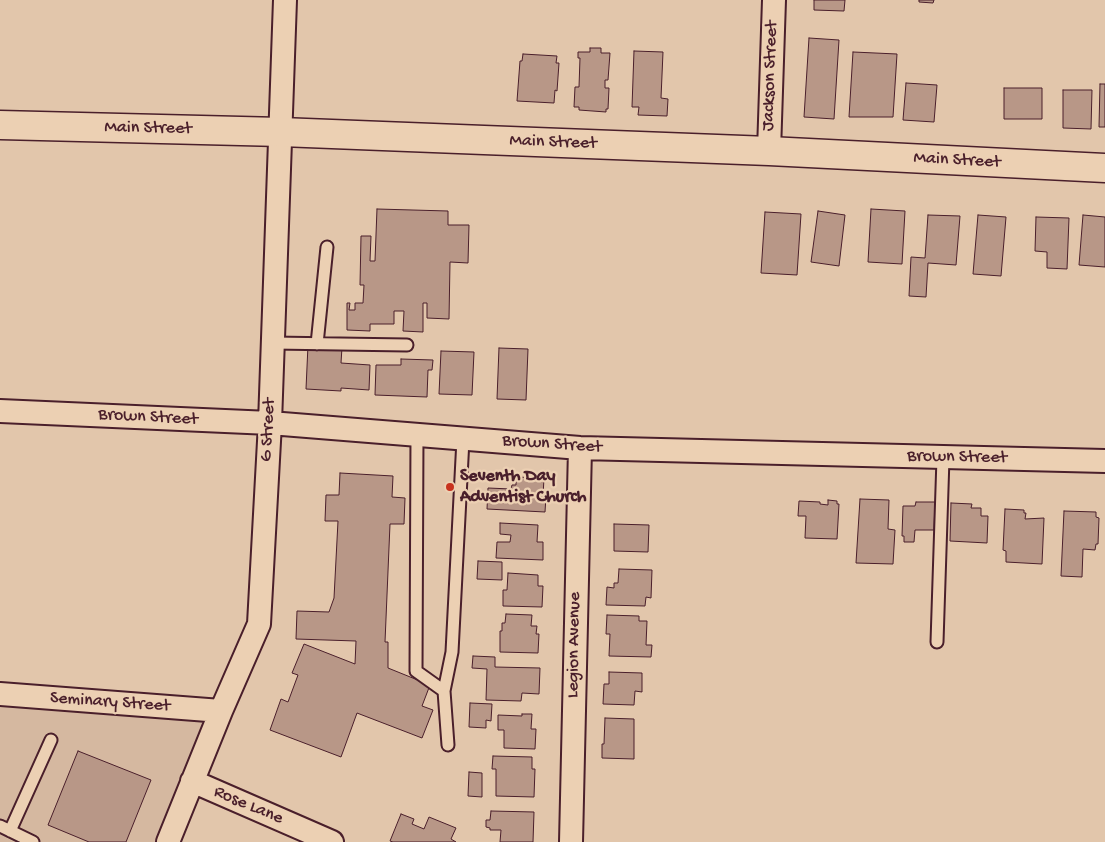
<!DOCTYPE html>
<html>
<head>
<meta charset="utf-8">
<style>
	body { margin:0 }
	canvas { display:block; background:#e2c6ab }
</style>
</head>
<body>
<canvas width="1105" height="842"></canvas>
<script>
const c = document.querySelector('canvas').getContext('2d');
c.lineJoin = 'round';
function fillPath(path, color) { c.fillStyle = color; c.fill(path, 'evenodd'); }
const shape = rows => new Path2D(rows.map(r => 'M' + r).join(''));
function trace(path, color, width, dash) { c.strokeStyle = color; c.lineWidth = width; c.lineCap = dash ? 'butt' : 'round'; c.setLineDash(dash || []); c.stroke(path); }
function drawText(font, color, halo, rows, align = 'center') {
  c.font = font + ' "Gochi Hand",sans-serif'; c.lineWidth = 4.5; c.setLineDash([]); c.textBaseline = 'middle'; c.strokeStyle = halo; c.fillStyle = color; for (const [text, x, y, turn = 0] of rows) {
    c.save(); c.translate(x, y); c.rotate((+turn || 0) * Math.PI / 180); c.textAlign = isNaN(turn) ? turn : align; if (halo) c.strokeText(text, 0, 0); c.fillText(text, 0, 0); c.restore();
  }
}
const built = shape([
	[0,694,221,711,168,842,0,842]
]);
const building = shape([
	[814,0,845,0,844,11,814,10,814,0],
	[919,0,934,0,933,3,919,2,919,0],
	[809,38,839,40,834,119,804,117,809,38],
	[590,48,601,48,601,53,610,53,608,80,605,80,605,88,609,88,608,109,606,109,606,112,579,110,579,107,574,107,575,87,579,87,580,58,578,58,578,52,590,52,590,48],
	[634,51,663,52,661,98,668,99,667,116,638,115,639,107,632,107,634,51],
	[853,52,897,54,893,117,849,117,853,52],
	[523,54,557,56,556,63,559,63,557,91,555,90,554,103,517,101,520,61,522,61,523,54],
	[906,83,937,85,934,122,903,120,906,83],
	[1100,84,1105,84,1105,127,1099,127,1100,84],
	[1004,88,1042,88,1042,119,1004,119,1004,88],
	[1063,90,1092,90,1091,129,1063,128,1063,90],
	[377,209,448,211,448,225,469,225,468,263,450,262,449,319,427,318,427,303,423,303,423,332,403,331,404,311,394,311,394,324,370,324,370,331,347,330,347,303,350,303,349,310,355,310,355,303,363,303,364,285,360,285,361,236,371,236,370,261,375,261,377,209],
	[871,209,905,211,902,264,868,262,871,209],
	[818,211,845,215,839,266,811,262,818,211],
	[765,212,801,214,797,275,761,273,765,212],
	[928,215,960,216,956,265,928,263,926,297,909,296,911,257,925,258,928,215],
	[978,215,1006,217,1001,276,973,274,978,215],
	[1083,215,1105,217,1105,267,1079,265,1083,215],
	[1036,217,1069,218,1067,269,1047,268,1047,252,1035,251,1036,217],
	[308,345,342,347,341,363,370,365,369,390,341,388,341,391,306,389,308,345],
	[499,348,528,349,526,400,497,399,499,348],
	[441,351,474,352,472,395,439,394,441,351],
	[401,359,433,360,432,370,428,370,427,397,375,395,376,365,401,365,401,359],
	[340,473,393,476,392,497,405,498,404,524,390,524,385,642,388,642,388,668,430,685,422,706,433,710,422,738,357,713,341,757,270,730,281,699,288,702,298,675,292,673,304,644,355,664,356,641,296,639,297,611,329,612,334,598,338,521,325,521,326,495,339,495,340,473],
	[516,477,544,478,543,496,546,496,545,512,487,509,488,488,511,489,512,485,516,485,516,477],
	[860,499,889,500,888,529,895,530,893,564,856,563,860,499],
	[828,500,837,501,837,504,839,504,837,539,805,538,806,516,798,516,799,501,820,502,820,504,828,505,828,500],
	[916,502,935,502,934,530,915,530,914,542,904,542,904,536,902,536,903,506,915,506,916,502],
	[951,503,972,504,971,508,981,508,981,516,988,516,987,543,950,541,951,503],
	[1005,509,1024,510,1024,513,1026,513,1025,519,1044,518,1042,564,1006,562,1006,551,1003,550,1005,509],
	[1064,511,1096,512,1096,517,1099,518,1098,544,1096,544,1095,550,1083,549,1082,577,1061,576,1064,511],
	[500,523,538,525,537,542,543,542,543,560,496,558,497,542,510,542,511,535,500,534,500,523],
	[614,524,649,525,648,552,614,551,614,524],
	[478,561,502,562,502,580,477,579,478,561],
	[619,569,652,570,651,598,646,597,645,606,606,605,607,587,614,588,614,583,618,583,619,569],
	[508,573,538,575,538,586,543,586,542,607,503,606,503,590,507,590,508,573],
	[506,614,532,615,531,626,537,626,536,634,539,634,538,653,500,652,500,631,502,631,502,623,505,623,506,614],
	[607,615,639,616,639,621,647,621,646,645,652,645,651,657,609,656,610,634,606,634,607,615],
	[473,656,495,657,495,667,540,668,539,694,522,693,521,701,486,700,487,669,472,668,473,656],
	[609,672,642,673,642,692,635,691,634,705,603,704,604,684,609,684,609,672],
	[470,703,492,704,491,721,486,720,486,728,469,727,470,703],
	[522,714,532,714,531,729,536,729,535,749,504,748,504,730,498,730,498,715,522,716,522,714],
	[605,718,634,719,634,759,602,758,602,744,604,744,605,718],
	[78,751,151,780,126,842,89,842,48,825,78,751],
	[493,756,532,757,532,769,535,769,534,797,496,796,496,769,492,769,493,756],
	[469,772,482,773,482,797,468,796,469,772],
	[491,811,534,812,533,842,500,842,501,830,490,830,490,828,486,827,486,820,490,820,491,811],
	[401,814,414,819,412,824,424,829,429,817,456,828,451,839,456,842,393,842,390,841,401,814]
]);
const service = shape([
	[273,343,407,345],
	[317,344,327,247],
	[417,435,416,671,444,691,452,652,463,439],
	[937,642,943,458],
	[444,691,448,745],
	[0,826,33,842],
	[10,831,51,740]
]);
const minor = shape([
	[769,151,774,0],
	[0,411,270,423,580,448,1105,461],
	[0,694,221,711],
	[192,781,332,842],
	[168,842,221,711,259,624,270,423,285,0],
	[571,842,580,448]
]);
const tertiary = shape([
	[0,125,281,132,484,140,769,151,1105,168]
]);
const markers = [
	[450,487,5,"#c8321e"]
];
const streetNames = [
	["Jackson Street",771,76,-88],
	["Main Street",148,129,1],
	["Main Street",553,143,2],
	["Main Street",957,161,3],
	["Brown Street",148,418,3],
	["G Street",269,430,-87],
	["Brown Street",552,445,4],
	["Brown Street",957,458,1],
	["Legion Avenue",575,645,-89],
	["Seminary Street",110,703,4],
	["Rose Lane",248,806,23]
];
const poiNames = [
	["Seventh Day",460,477],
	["Adventist Church",460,498]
];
fillPath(built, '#d5b8a0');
fillPath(building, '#b89787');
trace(building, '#4a1f2b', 1);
trace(service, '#4a1f2b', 15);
trace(minor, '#4a1f2b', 26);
trace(tertiary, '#4a1f2b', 31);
trace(service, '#ecd0b3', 11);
trace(minor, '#ecd0b3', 22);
trace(tertiary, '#ecd0b3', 28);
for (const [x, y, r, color] of markers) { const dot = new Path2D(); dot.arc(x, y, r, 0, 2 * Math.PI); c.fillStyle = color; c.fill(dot); trace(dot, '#ecd0b3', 2); }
drawText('18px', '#4a1f2b', '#ecd0b3', streetNames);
drawText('bold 18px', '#4a1f2b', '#ecd0b3', poiNames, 'left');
</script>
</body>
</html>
